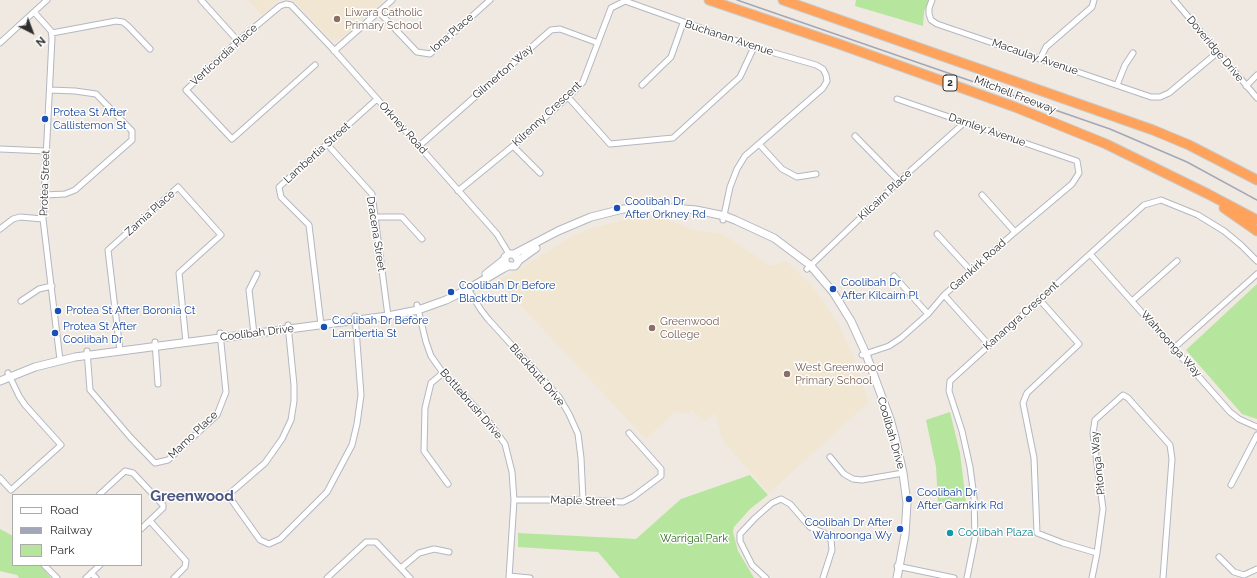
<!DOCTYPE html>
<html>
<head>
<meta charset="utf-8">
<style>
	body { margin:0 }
	#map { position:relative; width:1257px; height:578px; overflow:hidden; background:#efe9e1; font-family:Raleway,sans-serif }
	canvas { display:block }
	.legend { position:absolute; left:12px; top:494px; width:130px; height:72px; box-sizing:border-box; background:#fff; border:1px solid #ababab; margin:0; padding:5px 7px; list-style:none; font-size:12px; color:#2e2e2e }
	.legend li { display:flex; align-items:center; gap:8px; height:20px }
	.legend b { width:20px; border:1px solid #ababab }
	.north { position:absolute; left:12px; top:12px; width:40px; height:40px; -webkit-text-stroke:3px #fff; paint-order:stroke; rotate:138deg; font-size:11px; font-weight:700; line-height:16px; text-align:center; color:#2e2e2e }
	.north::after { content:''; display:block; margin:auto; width:14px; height:18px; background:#2e2e2e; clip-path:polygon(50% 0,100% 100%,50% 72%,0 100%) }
</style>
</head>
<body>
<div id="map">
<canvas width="1257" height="578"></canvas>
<ul class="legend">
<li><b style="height:5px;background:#fff"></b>Road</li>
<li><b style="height:5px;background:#a3a6b8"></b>Railway</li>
<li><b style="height:11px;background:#b6e59e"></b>Park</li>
</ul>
<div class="north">N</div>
</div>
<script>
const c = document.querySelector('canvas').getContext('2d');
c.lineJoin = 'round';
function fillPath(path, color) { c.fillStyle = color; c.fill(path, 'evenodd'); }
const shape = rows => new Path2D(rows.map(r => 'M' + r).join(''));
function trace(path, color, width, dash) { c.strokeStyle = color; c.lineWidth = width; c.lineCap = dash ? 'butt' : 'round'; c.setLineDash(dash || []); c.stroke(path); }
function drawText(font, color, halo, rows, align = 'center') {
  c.font = font + ' Raleway,sans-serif'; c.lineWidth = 3; c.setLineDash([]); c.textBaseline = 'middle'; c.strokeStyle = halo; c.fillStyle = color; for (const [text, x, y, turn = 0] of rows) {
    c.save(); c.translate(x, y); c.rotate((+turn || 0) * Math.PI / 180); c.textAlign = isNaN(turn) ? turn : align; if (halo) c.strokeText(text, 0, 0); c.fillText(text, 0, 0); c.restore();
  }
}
const education = shape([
	[248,0,278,0,262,15],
	[293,0,384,0,342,39,331,40],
	[632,218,660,218,695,230,722,234,771,266,786,261,811,285,837,321,854,358,869,402,769,493,723,441,715,413,705,422,692,410,689,413,675,412,646,439,497,280,510,275,564,241,586,230]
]);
const green = shape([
	[856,0,929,0,924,12,923,26,855,6],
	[1257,284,1257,419,1242,414,1186,350],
	[950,412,960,453,966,502,938,503,936,467,926,420],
	[750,475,768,495,750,509,734,527,733,532,738,551,754,578,620,578,598,552,518,547,518,533,636,539,681,499],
	[0,529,13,536,13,565,40,565,51,578,19,578,17,575,0,571]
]);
const street = shape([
	[201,0,238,41],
	[932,0,929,8,929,14,931,20,937,24,1151,97,1160,97,1169,93,1218,52],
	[1174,0,1257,98],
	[34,12,51,31,52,38,43,219,60,360],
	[379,12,417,52,430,54,490,0],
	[52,33,116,21,123,22,128,26,150,49],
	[0,43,47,0],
	[334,51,392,0],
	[1040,59,1046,47,1092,7,1094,0],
	[315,65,232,139,186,90,238,41,280,6,286,4,291,5,332,48,497,234,509,254],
	[642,85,671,57,683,23],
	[1117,85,1125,65,1133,53],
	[1246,86,1257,75],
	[568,97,610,144,673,138,740,77,754,47],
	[855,136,899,181],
	[327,144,372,194,388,316],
	[759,144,782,169,797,177,816,174],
	[419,146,551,30,560,29,598,43],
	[513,146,540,173],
	[0,149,46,151],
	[458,191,513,146,568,97,583,82,611,8,625,1,754,47,816,65,823,69,826,75,827,81,823,88,745,156,737,169,730,187,723,220],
	[45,195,65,194,75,190,132,140,132,131,96,94,75,91,50,90],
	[982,195,1015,232],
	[375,217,402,217,422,239],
	[0,229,13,219,20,217,43,219],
	[937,234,971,271],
	[1090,254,1230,412,1239,419,1257,427],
	[807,269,899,181,965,122],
	[894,276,928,314],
	[466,286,481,310,488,319,559,397,569,414,578,434,581,458,583,500],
	[944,295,989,345],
	[1039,299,1079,344,1027,393,1023,403,1034,458,1037,533,1063,543,1097,553],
	[21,301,39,289,52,286],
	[1132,301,1177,261],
	[417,305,426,342,431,356,443,373,489,422,505,444,512,472,514,500,509,578],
	[288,325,294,385,294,401,291,420,282,439,265,463,228,495,260,540,269,544,280,539,327,492,352,445,357,424,361,395,355,316],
	[321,325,309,225,281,197,279,187,377,99],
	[254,334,249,290,257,274],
	[155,342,158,384],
	[1174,348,1257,274],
	[87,351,90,390,131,438,155,463,168,460,217,415,226,392,220,333],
	[120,351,108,250,178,187,221,235,179,273,186,342],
	[862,355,889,346,901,338,928,314,944,295,1015,232,1072,184,1079,173,1077,161,897,99],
	[443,373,431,383,425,408,424,451,448,484],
	[830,457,844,474,853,479,862,480,903,473],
	[0,478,11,490,61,445,25,405,19,396,8,373],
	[1231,485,1257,435],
	[99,495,125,471,133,473,163,505,163,508,141,529],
	[514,500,583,500,623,502,633,497,661,476,661,469,629,433],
	[150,521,186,561,185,567,174,578],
	[1219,557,1234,572,1244,575,1257,569],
	[44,565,57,578],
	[897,566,954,578],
	[401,568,419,553,434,549,449,552],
	[91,573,96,578],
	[509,576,530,578],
	[86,578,100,565],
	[327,578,366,542,376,542,410,578],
	[766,578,752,565,740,541,740,534,755,518,772,503,781,499,790,504,810,527,824,533,831,540,832,550,823,578],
	[967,578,975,538,974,497,970,467,962,431,949,391,950,381,1144,205,1161,200,1198,215,1224,231,1241,245,1257,261],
	[1092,578,1097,553,1103,509,1093,433,1095,420,1123,395,1128,398,1170,445,1172,459,1163,578]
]);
const secondary = shape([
	[514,254,558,231,591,217,623,209,662,207,696,210,725,216,735,220,774,238,810,265,833,292,851,321,866,354,890,419,895,437,903,473,907,503,905,535,897,578],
	[518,261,536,248],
	[486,274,505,259],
	[0,381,35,367,75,357,388,316,418,310,446,300,468,289,504,268,508,266,515,266,518,262,518,259,514,254,509,254,505,257,505,262,508,266]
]);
const highway = shape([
	[709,0,839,44,1015,107,1106,144,1208,194,1257,220],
	[783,0,1153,130,1189,145,1257,180],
	[1224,208,1257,231]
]);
const rail = shape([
	[737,0,1110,129,1187,162,1257,200]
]);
const markers = [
	[337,19,4,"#8d6e63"],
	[45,119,4,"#1a4fb4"],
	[617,208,4,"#1a4fb4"],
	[833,289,4,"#1a4fb4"],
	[451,292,4,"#1a4fb4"],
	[58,311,4,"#1a4fb4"],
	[324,327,4,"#1a4fb4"],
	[652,328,4,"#8d6e63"],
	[55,333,4,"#1a4fb4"],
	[787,374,4,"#8d6e63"],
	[909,499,4,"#1a4fb4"],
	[900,529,4,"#1a4fb4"],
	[950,533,4,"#0f9aa8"]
];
const shields = [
	[950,83,14]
];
const shieldNames = [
	["2",950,83]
];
const educationNames = [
	["Liwara Catholic",345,13],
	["Primary School",345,26],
	["Greenwood",660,322],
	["College",660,335],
	["West Greenwood",795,368],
	["Primary School",795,381]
];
const streetNames = [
	["Iona Place",452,33,-41],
	["Buchanan Avenue",729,38,18],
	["Doveridge Drive",1215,49,50],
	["Verticordia Place",224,55,-42],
	["Macaulay Avenue",1035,57,19],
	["Gilmerton Way",503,72,-41],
	["Mitchell Freeway",1015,95,21],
	["Kilrenny Crescent",547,114,-43],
	["Orkney Road",403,128,48],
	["Darnley Avenue",987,130,19],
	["Lambertia Street",317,153,-42],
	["Protea Street",45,183,-88],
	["Kilcairn Place",885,195,-43],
	["Zamia Place",150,213,-42],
	["Dracena Street",376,234,81],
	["Garnkirk Road",978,265,-42],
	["Kanangra Crescent",1021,316,-42],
	["Coolibah Drive",257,333,-7],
	["Wahroonga Way",1171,344,48],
	["Blackbutt Drive",537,375,49],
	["Bottlebrush Drive",471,404,49],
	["Coolibah Drive",891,433,74],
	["Mamo Place",193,435,-44],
	["Pitonga Way",1098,463,-96],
	["Maple Street",583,501,2]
];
const transitNames = [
	["Protea St After",53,113],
	["Callistemon St",53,126],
	["Coolibah Dr",625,202],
	["After Orkney Rd",625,215],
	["Coolibah Dr",841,283],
	["After Kilcairn Pl",841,296],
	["Coolibah Dr Before",459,286],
	["Blackbutt Dr",459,299],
	["Protea St After Boronia Ct",66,311],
	["Coolibah Dr Before",332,321],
	["Lambertia St",332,334],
	["Protea St After",63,327],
	["Coolibah Dr",63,340],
	["Coolibah Dr",917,493],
	["After Garnkirk Rd",917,506],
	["Coolibah Dr After",892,523,"right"],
	["Wahroonga Wy",892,536,"right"]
];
const cultureNames = [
	["Coolibah Plaza",958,533]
];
const parkNames = [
	["Warrigal Park",694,539]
];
const districtNames = [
	["Greenwood",192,496]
];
fillPath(education, '#f0e6d1');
fillPath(green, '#b6e59e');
trace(street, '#b4b7c1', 7);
trace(secondary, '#b4b7c1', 9);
trace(highway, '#c9c9c9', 11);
trace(street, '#fff', 5);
trace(secondary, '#fff', 7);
trace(highway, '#ffa35c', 9);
trace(rail, '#a3a6b8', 1.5);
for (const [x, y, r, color] of markers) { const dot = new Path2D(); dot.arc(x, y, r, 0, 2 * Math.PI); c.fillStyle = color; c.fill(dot); trace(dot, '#fff', 1.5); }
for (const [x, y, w] of shields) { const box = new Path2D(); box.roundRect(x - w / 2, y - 8, w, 16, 3); c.fillStyle = '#fff'; c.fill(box); trace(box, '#2e2e2e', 1); }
drawText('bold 10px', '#2e2e2e', null, shieldNames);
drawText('11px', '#785e54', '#fff', educationNames, 'left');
drawText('11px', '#2e2e2e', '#fff', streetNames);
drawText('11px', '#164399', '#fff', transitNames, 'left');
drawText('11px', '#0d838f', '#fff', cultureNames, 'left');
drawText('11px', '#2c6e1b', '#fff', parkNames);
drawText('bold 15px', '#4d5680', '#fff', districtNames);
</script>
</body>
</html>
